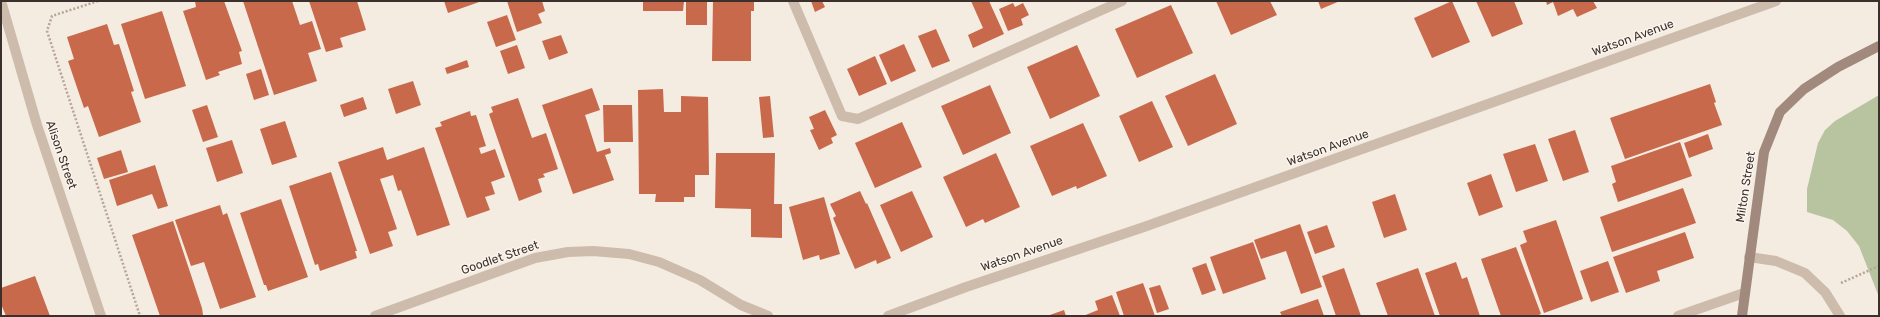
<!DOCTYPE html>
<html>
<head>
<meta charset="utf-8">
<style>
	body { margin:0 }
	#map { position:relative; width:1880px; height:317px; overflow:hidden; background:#f4ebe1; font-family:Rubik,sans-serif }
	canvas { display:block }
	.frame { position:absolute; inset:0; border:2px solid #3b302b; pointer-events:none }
</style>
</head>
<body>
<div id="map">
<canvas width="1880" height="317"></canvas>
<div class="frame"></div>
</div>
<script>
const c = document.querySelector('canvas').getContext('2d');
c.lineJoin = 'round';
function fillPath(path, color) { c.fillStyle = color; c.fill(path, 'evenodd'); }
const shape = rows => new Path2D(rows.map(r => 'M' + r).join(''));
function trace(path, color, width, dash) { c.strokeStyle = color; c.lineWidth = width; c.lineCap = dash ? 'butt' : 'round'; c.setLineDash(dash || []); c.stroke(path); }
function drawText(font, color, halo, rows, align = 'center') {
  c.font = font + ' Rubik,sans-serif'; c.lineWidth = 3; c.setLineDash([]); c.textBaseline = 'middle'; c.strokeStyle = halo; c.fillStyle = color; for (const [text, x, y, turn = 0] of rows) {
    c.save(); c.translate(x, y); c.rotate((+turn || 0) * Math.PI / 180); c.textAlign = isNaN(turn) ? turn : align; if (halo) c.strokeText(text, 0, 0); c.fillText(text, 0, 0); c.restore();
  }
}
const green = shape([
	[1879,95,1879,297,1859,246,1847,231,1833,220,1807,212,1807,189,1818,143,1825,130,1835,121]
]);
const building = shape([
	[195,1,224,1,242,51,239,52,242,64,218,72,220,75,206,80,183,11,196,7],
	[243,1,292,1,300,25,312,21,321,49,308,53,317,81,274,95],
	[309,1,357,1,366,30,340,38,343,47,326,52],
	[444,1,482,1,448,13],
	[507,1,542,1,545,11,538,14,542,23,517,32],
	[643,1,684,1,683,11,643,11],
	[686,1,707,1,707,25,686,25],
	[713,1,754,1,754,11,751,11,751,61,712,61],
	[811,1,822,1,825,7,815,12],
	[971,1,989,1,1004,34,973,48,968,35,983,28],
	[1216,1,1270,1,1277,15,1231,35],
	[1318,1,1340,1,1321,9],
	[1452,1,1470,42,1432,58,1414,18],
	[1476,1,1514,1,1523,24,1492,37],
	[1546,1,1593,1,1597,8,1577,17,1573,9,1558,16,1553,2,1547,5],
	[1013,3,1015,7,1023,3,1029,15,1021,19,1023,25,1008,31,999,9],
	[1171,5,1193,53,1137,78,1115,29],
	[162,11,186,86,145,99,121,24],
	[507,15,516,40,496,47,487,22],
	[107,24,114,45,119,44,134,91,131,92,141,122,99,137,88,106,84,108,68,61,74,59,67,37],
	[936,29,950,61,932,68,918,36],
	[561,35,568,53,549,60,542,41],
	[904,44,916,71,891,82,879,55],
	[517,45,525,68,508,74,500,51],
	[1077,45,1100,96,1050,119,1027,67],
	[875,56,887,84,859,96,847,69],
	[467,60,469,67,447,74,445,68],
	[261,69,269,95,254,100,246,74],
	[1215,74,1237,124,1188,146,1165,96],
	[413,81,421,105,396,114,388,89],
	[1710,84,1716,102,1714,103,1722,125,1625,159,1610,118],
	[990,85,1011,133,963,155,941,106],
	[592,88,600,110,585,115,597,152,610,148,611,153,605,155,614,180,573,194,542,105],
	[663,89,664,112,681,112,681,96,708,97,709,175,695,175,695,197,684,197,684,202,655,202,656,194,639,194,638,90],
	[770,96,774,137,763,138,759,97],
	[363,97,367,109,344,117,340,105],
	[518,98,532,138,546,133,558,169,543,174,545,177,538,179,542,192,519,201,489,114,493,112,491,107],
	[1152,101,1173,147,1139,162,1119,116],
	[207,105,218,137,203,142,192,110],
	[603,105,632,105,633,142,604,142],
	[825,110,837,135,831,138,833,143,819,150,810,130,814,129,809,117],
	[470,111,471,116,476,115,486,146,479,148,481,154,495,149,505,177,491,182,495,194,485,197,490,210,467,218,435,128,442,126,440,122],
	[285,121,297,157,272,165,260,129],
	[902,122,922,167,875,188,855,143],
	[1083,123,1107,176,1077,189,1076,186,1052,196,1030,146],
	[1575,130,1589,172,1563,181,1548,139],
	[1708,134,1713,149,1689,158,1684,143],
	[232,140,243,173,217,182,206,148],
	[1680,142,1692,176,1618,202,1612,184,1616,182,1611,166],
	[1535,144,1548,181,1516,192,1503,154],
	[383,147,387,160,424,147,450,225,417,236,401,190,398,191,393,175,380,179,397,229,388,232,393,246,370,254,338,162],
	[121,150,128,172,104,179,97,158],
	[716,153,775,153,774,204,782,204,782,238,751,237,751,209,715,208],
	[996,153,1020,207,985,223,983,219,966,227,943,177],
	[155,165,168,206,158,209,152,194,117,206,109,180],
	[331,172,357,251,355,251,357,258,320,271,318,264,315,265,289,186],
	[1491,174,1503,207,1479,216,1467,183],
	[1683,188,1696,223,1612,252,1600,217],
	[860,191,866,204,867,203,891,258,877,264,876,260,855,269,833,218,836,216,830,204],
	[912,191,933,237,901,252,880,205],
	[1395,194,1407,230,1384,238,1372,202],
	[824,197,840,254,820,260,819,255,803,260,789,207],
	[281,199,308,277,268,291,266,285,264,285,240,213],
	[220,205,223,215,227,213,256,297,220,309,204,262,191,266,175,220],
	[1556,220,1583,299,1544,313,1520,245,1527,242,1523,231],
	[173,221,202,308,203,315,200,316,160,316,132,235],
	[1300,224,1322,287,1301,294,1286,251,1261,259,1254,240],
	[1327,225,1335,247,1315,254,1307,232],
	[1685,232,1694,258,1657,271,1660,281,1626,293,1613,257],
	[1253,242,1266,279,1223,294,1210,257],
	[1516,247,1541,314,1536,316,1501,316,1481,259],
	[1608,261,1619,292,1591,302,1580,271],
	[1456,262,1462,279,1467,277,1480,316,1440,316,1425,273],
	[1206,263,1216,290,1202,295,1192,268],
	[1344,268,1361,316,1336,316,1322,276],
	[1418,268,1435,316,1388,316,1376,283],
	[35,276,50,316,6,316,1,304,1,288],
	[1143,283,1155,316,1124,316,1116,292],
	[1160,285,1169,309,1157,313,1149,288],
	[1112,295,1120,316,1083,316,1098,310,1095,301],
	[1318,299,1324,316,1282,316,1280,312],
	[1064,310,1066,316,1047,316]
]);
const path = shape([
	[98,1,52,16,47,31,140,316],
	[1841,283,1879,266]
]);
const minor = shape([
	[1,1,37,125,101,316],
	[793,1,842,116,858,119,1122,1],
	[1749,257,1776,261,1805,273,1825,292,1840,316],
	[375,316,535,258,568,252,593,251,629,254,659,262,700,280,741,305,768,316],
	[888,316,966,287,1144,227,1776,1],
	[1678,316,1744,293]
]);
const secondary = shape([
	[1742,316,1764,152,1780,112,1804,89,1838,67,1879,46]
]);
const streetNames = [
	["Watson Avenue",1633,38,-20],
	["Watson Avenue",1328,148,-20],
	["Alison Street",61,155,71],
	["Milton Street",1746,187,-81],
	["Watson Avenue",1022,254,-19],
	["Goodlet Street",500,258,-19]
];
fillPath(green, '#b8c4a0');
fillPath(building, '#c8694b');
trace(path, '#b9a596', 2.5, [2, 2]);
trace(minor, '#cdbbac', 10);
trace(secondary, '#a18a7d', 10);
drawText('12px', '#3b302b', '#fbf5ee', streetNames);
</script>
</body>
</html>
